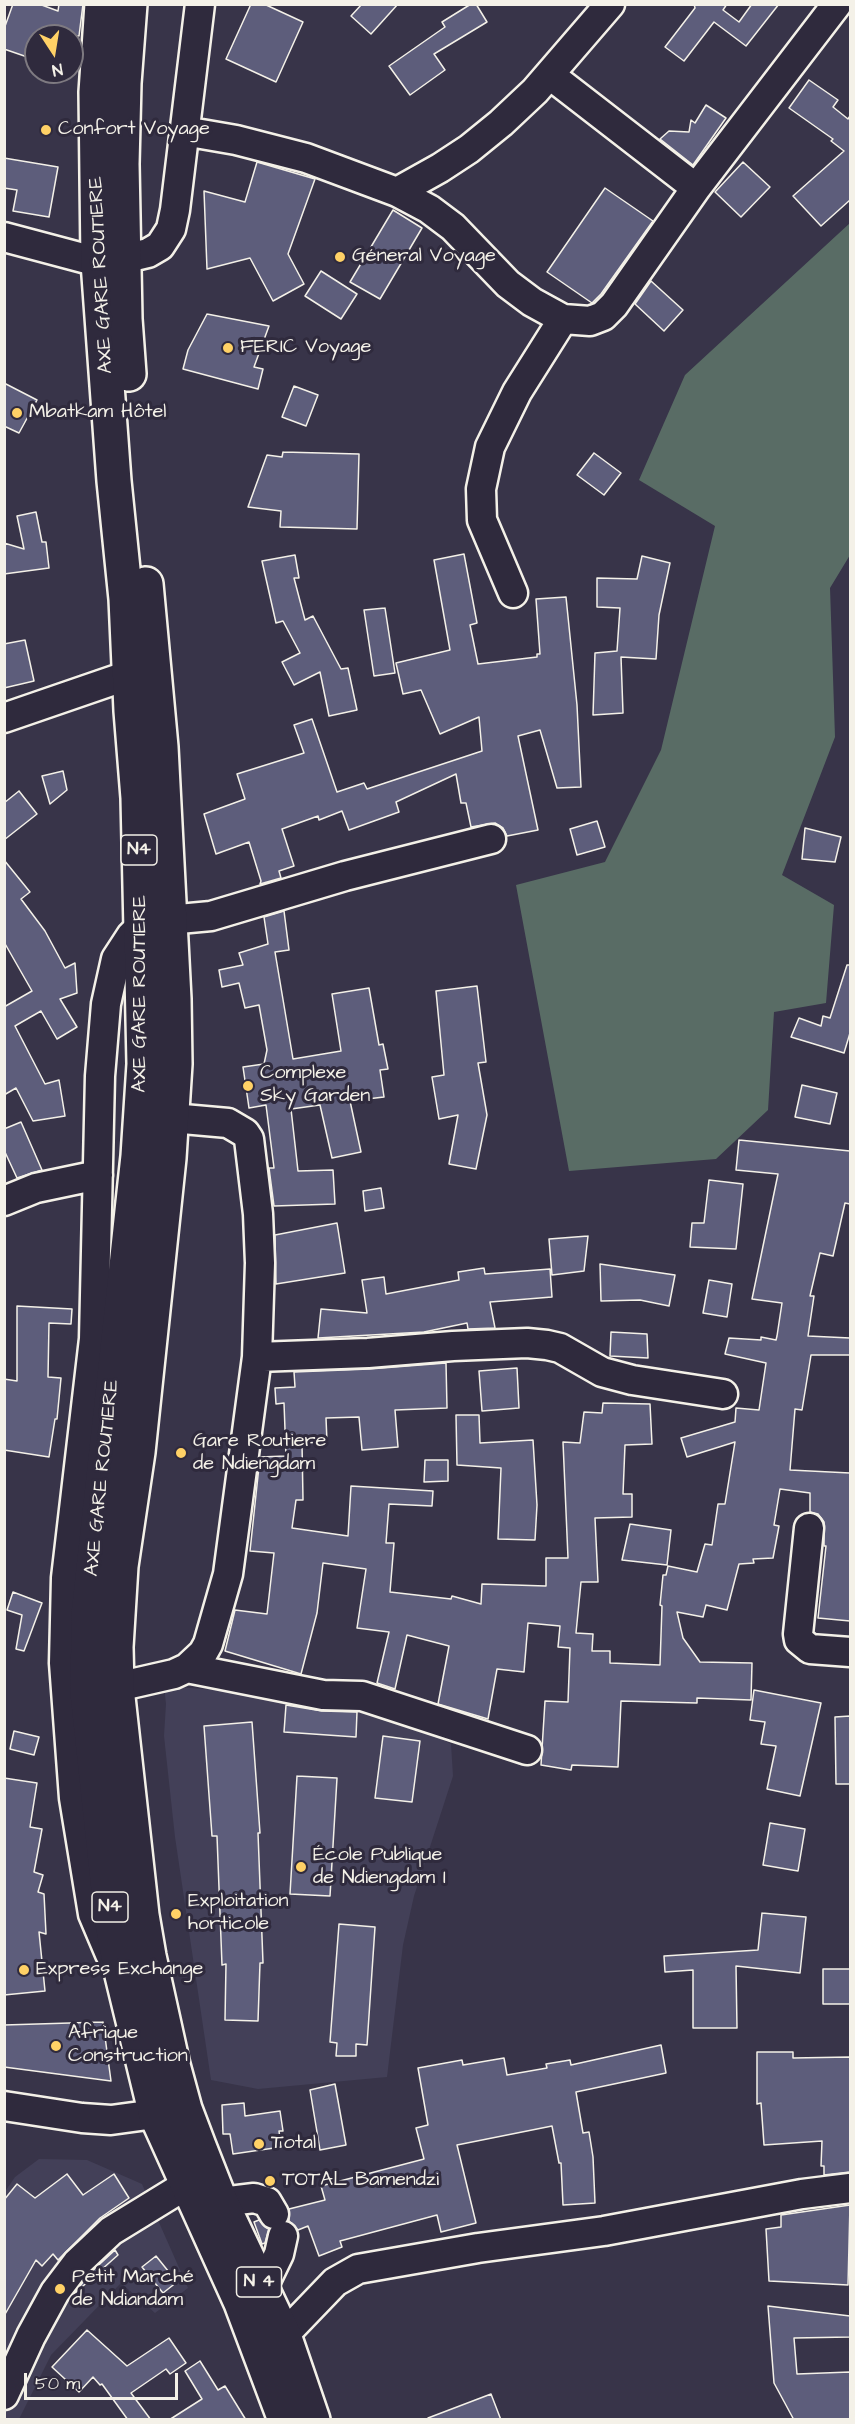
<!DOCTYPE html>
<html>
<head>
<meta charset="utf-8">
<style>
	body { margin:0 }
	#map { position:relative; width:855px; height:2424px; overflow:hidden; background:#383449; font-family:"Architects Daughter",sans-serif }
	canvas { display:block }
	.frame { position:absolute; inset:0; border:6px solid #f4f1e8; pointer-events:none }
	.north { position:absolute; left:24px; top:24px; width:60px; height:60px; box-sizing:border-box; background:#2f2a3d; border:2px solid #7e7a81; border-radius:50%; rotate:168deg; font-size:16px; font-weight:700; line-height:24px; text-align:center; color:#f4f1e8 }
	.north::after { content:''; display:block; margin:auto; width:21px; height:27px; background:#ffd166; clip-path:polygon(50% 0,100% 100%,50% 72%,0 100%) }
	.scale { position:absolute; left:24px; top:2373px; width:154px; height:27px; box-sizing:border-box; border:3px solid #f4f1e8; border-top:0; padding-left:8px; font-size:18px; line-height:21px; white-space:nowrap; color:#f4f1e8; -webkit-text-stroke:4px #2f2a3d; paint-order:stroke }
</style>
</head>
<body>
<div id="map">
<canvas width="855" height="2424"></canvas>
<div class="frame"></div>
<div class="north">N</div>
<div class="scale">50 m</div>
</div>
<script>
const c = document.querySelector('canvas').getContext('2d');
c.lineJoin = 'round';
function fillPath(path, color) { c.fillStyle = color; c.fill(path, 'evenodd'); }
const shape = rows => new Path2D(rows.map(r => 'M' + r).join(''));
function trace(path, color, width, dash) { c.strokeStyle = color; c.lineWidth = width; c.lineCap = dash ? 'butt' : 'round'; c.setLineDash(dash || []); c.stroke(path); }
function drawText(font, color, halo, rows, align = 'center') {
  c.font = font + ' "Architects Daughter",sans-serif'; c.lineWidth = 6; c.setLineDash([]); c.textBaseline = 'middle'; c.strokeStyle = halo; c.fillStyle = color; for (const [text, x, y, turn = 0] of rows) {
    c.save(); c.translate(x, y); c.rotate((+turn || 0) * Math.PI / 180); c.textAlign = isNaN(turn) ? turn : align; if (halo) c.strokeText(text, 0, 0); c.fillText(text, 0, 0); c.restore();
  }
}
const built = shape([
	[164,1686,358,1701,385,1711,451,1744,453,1776,414,1896,403,1945,387,2077,258,2089,211,2080,175,1837,164,1736,166,1704],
	[39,2159,87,2160,142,2184,188,2288,155,2313,121,2283,51,2355,19,2419,5,2419,4,2193,15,2177]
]);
const green = shape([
	[850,223,850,555,830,588,835,737,782,875,834,905,826,1003,774,1012,768,1110,716,1159,569,1171,516,885,605,862,661,750,715,526,639,480,685,375]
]);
const building = shape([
	[13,4,39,4,58,11,59,4,83,4,79,36,36,36,36,60,4,49,4,29,13,4],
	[251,4,264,4,303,22,276,82,226,59,251,4],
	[362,4,398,4,371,34,351,16,362,4],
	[471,4,476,4,487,22,434,54,445,70,410,95,389,66,445,27,442,22,471,4],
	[694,4,727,4,723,10,739,22,752,4,779,4,746,46,714,22,684,61,665,47,695,8,694,4],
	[809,80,838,100,833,107,848,119,850,116,850,200,821,226,793,196,844,151,831,141,833,139,789,108,809,80],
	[706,105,726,118,693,165,660,139,669,131,689,132,691,120,695,123,706,105],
	[4,158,58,167,49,217,13,211,17,190,4,188,4,158],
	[257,162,315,179,288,254,304,284,273,301,250,258,207,269,204,191,245,202,257,162],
	[743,162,770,187,741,217,715,192,743,162],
	[605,188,653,221,601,294,592,303,547,272,605,188],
	[393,210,422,228,380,299,350,282,393,210],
	[321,271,357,294,341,319,305,296,321,271],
	[651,281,683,310,664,331,635,304,651,281],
	[207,314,269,326,254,367,263,369,258,389,183,369,188,350,207,314],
	[4,383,37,400,19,433,4,426,4,383],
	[294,386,318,395,306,426,282,417,294,386],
	[283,452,359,454,357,529,280,527,281,511,248,507,267,455,282,457,283,452],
	[594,453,621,473,604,495,577,475,594,453],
	[36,512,42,542,46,542,49,568,4,574,4,543,24,549,17,516,36,512],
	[464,554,477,623,470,625,478,664,537,657,537,654,540,654,536,599,566,597,577,705,581,787,557,788,540,730,518,736,538,830,507,836,503,828,495,823,471,827,466,803,461,803,456,774,396,802,399,812,349,830,342,811,319,820,318,816,282,829,294,866,279,871,281,878,260,884,261,881,249,842,216,854,204,814,245,799,237,774,304,753,294,725,312,719,337,792,364,783,367,789,482,751,479,717,440,734,421,690,403,694,396,663,450,650,434,560,464,554],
	[295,555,299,578,294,578,305,620,313,616,341,669,348,668,357,710,329,716,320,672,294,685,282,662,300,653,283,621,276,623,262,561,295,555],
	[642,556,670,563,659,615,656,659,621,657,623,713,593,715,595,653,617,651,620,608,597,607,597,578,637,579,642,556],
	[385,608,395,673,374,676,364,610,385,608],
	[25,640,34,681,4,688,4,644,25,640],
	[63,771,67,790,50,804,42,776,63,771],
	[19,791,37,814,4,840,4,803,19,791],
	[597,821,605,847,577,855,570,829,597,821],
	[805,828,841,837,835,862,802,859,805,828],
	[4,860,30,892,21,899,45,931,65,968,75,963,77,993,60,999,77,1027,57,1039,41,1011,15,1026,45,1084,59,1080,65,1116,33,1121,16,1088,4,1095,4,1007,32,991,4,942,4,860],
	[284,911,289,950,275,952,293,1059,341,1051,332,994,369,988,379,1045,383,1044,388,1069,380,1070,384,1097,350,1101,361,1152,332,1158,320,1105,291,1109,298,1171,333,1170,335,1204,274,1206,269,1168,274,1168,266,1105,249,1108,243,1067,264,1064,267,1050,259,1005,245,1008,239,983,222,987,219,970,243,965,239,953,268,944,264,917,284,911],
	[847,965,850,965,850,1033,844,1053,791,1037,799,1018,821,1026,823,1016,830,1018,847,965],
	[477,986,486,1062,478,1063,487,1115,476,1169,449,1164,458,1115,439,1119,432,1077,444,1075,436,991,477,986],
	[802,1085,837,1093,830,1124,795,1117,802,1085],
	[21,1122,42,1170,17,1178,4,1150,4,1129,21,1122],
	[739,1140,850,1151,850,1204,845,1203,833,1256,820,1253,810,1296,814,1296,808,1336,850,1338,850,1355,811,1355,802,1410,795,1409,790,1470,850,1473,850,1621,818,1618,826,1546,824,1546,824,1522,818,1514,810,1512,810,1493,780,1489,774,1525,779,1526,773,1558,753,1559,754,1563,739,1564,727,1610,706,1605,703,1617,677,1612,683,1638,700,1662,752,1663,751,1700,697,1698,697,1703,621,1701,618,1767,572,1765,571,1770,541,1765,545,1701,568,1702,570,1648,558,1647,560,1626,528,1623,524,1672,497,1669,488,1719,438,1704,449,1646,407,1635,395,1689,377,1683,389,1632,357,1628,366,1569,323,1563,317,1613,301,1674,225,1651,235,1610,267,1614,274,1553,250,1551,260,1457,286,1456,284,1403,276,1404,275,1388,295,1387,294,1372,369,1369,446,1363,447,1408,395,1410,398,1447,362,1450,359,1417,326,1418,327,1442,302,1443,303,1500,296,1500,292,1528,348,1536,351,1486,433,1491,432,1506,389,1504,386,1543,394,1543,390,1592,451,1599,452,1596,481,1604,482,1584,546,1586,546,1558,568,1558,563,1442,580,1443,584,1412,602,1413,603,1403,650,1404,652,1444,625,1445,623,1494,632,1494,632,1517,595,1518,598,1582,581,1582,576,1633,593,1634,592,1651,610,1651,610,1663,660,1665,662,1606,660,1605,663,1575,666,1575,668,1566,697,1572,705,1544,712,1545,718,1504,725,1504,735,1442,687,1457,681,1438,735,1422,736,1408,759,1410,766,1363,725,1354,729,1338,761,1340,761,1337,776,1340,777,1336,782,1303,752,1299,778,1174,736,1170,739,1140],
	[709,1180,743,1184,736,1249,690,1247,692,1223,704,1223,709,1180],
	[381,1188,384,1208,365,1211,363,1191,381,1188],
	[337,1223,345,1273,276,1284,275,1235,337,1223],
	[588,1236,584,1271,552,1275,549,1239,588,1236],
	[600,1264,675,1275,669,1306,640,1300,601,1301,600,1264],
	[484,1268,485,1274,550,1269,552,1297,490,1302,495,1328,468,1329,467,1323,424,1332,318,1338,321,1309,367,1313,362,1280,384,1277,386,1294,459,1280,458,1272,484,1268],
	[709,1280,732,1284,727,1317,703,1313,709,1280],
	[17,1306,72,1309,71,1324,49,1323,48,1377,61,1378,57,1419,55,1419,49,1457,4,1450,4,1379,17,1381,17,1306],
	[611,1332,647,1334,648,1358,610,1356,611,1332],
	[517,1368,519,1408,482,1411,479,1371,517,1368],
	[456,1415,479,1415,480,1443,533,1440,537,1505,535,1540,498,1539,501,1468,457,1465,456,1415],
	[425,1460,448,1460,448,1481,424,1482,425,1460],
	[630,1524,671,1530,667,1565,622,1560,630,1524],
	[13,1592,42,1603,24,1651,16,1649,22,1615,7,1610,13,1592],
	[754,1690,821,1703,800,1796,767,1789,776,1746,761,1744,765,1722,750,1720,754,1690],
	[286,1705,322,1711,357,1712,356,1737,284,1732,286,1705],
	[850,1716,850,1784,836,1784,835,1717,850,1716],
	[252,1722,260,1833,258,1833,263,1963,260,1963,258,2021,225,2020,226,1964,222,1965,217,1836,212,1836,204,1726,252,1722],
	[14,1731,39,1737,34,1755,10,1749,14,1731],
	[383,1736,420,1741,412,1802,375,1798,383,1736],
	[297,1776,337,1778,330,1896,290,1894,297,1776],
	[4,1778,37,1783,30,1827,42,1829,34,1872,43,1875,38,1892,44,1894,46,1934,39,1932,45,1991,4,1995,4,1778],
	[770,1823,805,1829,798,1871,763,1865,770,1823],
	[762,1913,806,1917,800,1973,736,1966,737,2028,693,2028,693,1970,665,1972,664,1956,758,1950,762,1913],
	[339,1924,375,1927,367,2045,356,2044,356,2056,336,2056,337,2043,330,2042,339,1924],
	[823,1969,850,1969,850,2004,823,2004,823,1969],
	[103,2022,111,2081,4,2067,4,2025,103,2022],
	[661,2045,666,2073,576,2092,583,2133,589,2132,593,2157,595,2203,563,2205,561,2163,559,2163,552,2126,457,2145,476,2223,441,2232,437,2215,340,2241,342,2247,319,2256,308,2226,298,2230,289,2221,289,2209,325,2200,321,2186,424,2159,416,2128,428,2125,418,2068,462,2060,463,2065,504,2058,507,2075,547,2068,546,2064,570,2060,571,2065,661,2045],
	[757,2052,793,2052,793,2058,850,2057,850,2172,824,2175,824,2166,821,2166,822,2141,764,2145,761,2103,757,2104,757,2052],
	[335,2084,346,2145,320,2150,310,2090,335,2084],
	[244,2103,245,2116,280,2111,283,2131,279,2131,281,2147,233,2154,230,2134,223,2134,222,2105,244,2103],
	[67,2174,83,2195,114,2174,129,2198,100,2218,58,2260,53,2254,42,2266,36,2260,4,2316,4,2200,17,2184,35,2198,67,2174],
	[850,2205,848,2285,769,2281,766,2229,781,2227,781,2215,850,2205],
	[259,2220,269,2229,265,2243,262,2244,254,2222,259,2220],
	[115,2250,118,2255,74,2294,89,2274,115,2250],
	[156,2256,177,2282,163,2293,142,2267,156,2256],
	[768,2306,850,2316,850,2337,794,2338,797,2374,850,2372,850,2420,794,2420,774,2383,768,2306],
	[87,2330,127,2366,169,2338,186,2363,170,2374,166,2369,131,2393,151,2420,128,2420,102,2384,100,2385,93,2377,79,2392,52,2367,87,2330],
	[200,2361,218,2390,225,2386,246,2420,169,2420,202,2399,185,2371,200,2361],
	[491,2394,501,2420,429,2420,428,2418,491,2394]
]);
const minor = shape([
	[550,75,696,188],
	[184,131,236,140,306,158,397,192,429,209,453,227,508,284,532,302,563,319,590,321,603,316,614,305,696,188,837,4],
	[397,192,440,168,469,149,501,123,535,91,610,4],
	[4,237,98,262,123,259,148,253,160,246,171,229,175,210,200,4],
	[513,593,482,520,481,489,490,447,517,392,563,319],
	[4,718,129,675,150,671],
	[168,920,211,916,345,876,491,839],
	[4,1201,36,1188,98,1175],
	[257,1357,368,1353,453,1346,527,1343,547,1345,560,1348,602,1372,632,1380,723,1394],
	[809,1528,798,1634,799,1640,810,1649,850,1652],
	[187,1668,323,1695,362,1696,527,1750],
	[95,1692,174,1674,187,1668,203,1653,208,1644,228,1574,257,1357,260,1263,258,1214,249,1139,245,1133,228,1123,149,1116],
	[110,1954,93,1914,74,1798,64,1663,66,1578,94,1339,100,1076,106,1004,116,959,131,936,141,926],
	[4,2106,82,2118,111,2120,177,2111],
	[221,2202,254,2198,267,2202,274,2214],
	[262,2289,279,2254,283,2236],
	[284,2335,335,2282,358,2269,478,2248,604,2231,802,2194,850,2188],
	[4,2395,31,2336,55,2292,77,2263,111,2231,186,2185,208,2176]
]);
const highway = shape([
	[102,4,96,92,98,262,114,481,126,599,131,711,138,798,144,1064,138,1156,88,1614,87,1694,111,1918,120,1967,156,2115,241,2303,285,2420],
	[129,374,125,319,122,164,124,83,130,4],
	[146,584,161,747,174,999,175,1064,169,1158,138,1452,121,1566,116,1647,117,1688,142,1915,149,1956,173,2065,185,2109,199,2146,221,2202,284,2335,313,2420]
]);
const markers = [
	[46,130,6,"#ffd166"],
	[340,257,6,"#ffd166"],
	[228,348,6,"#ffd166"],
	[17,413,6,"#ffd166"],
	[248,1086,6,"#ffd166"],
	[181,1453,6,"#ffd166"],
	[301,1867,6,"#ffd166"],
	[176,1914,6,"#ffd166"],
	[24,1970,6,"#ffd166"],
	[56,2046,6,"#ffd166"],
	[259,2144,6,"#ffd166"],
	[270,2181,6,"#ffd166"],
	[60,2289,6,"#ffd166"]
];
const shields = [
	[139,850,36],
	[110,1907,36],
	[259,2282,45]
];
const shieldNames = [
	["N4",139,850],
	["N4",110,1907],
	["N 4",259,2282]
];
const poiNames = [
	["Confort Voyage",58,130],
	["Géneral Voyage",352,257],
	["FERIC Voyage",240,348],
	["Mbatkam Hôtel",29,413],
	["Complexe",260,1074],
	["Sky Garden",260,1097],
	["Gare Routiere",193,1442],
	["de Ndiengdam",193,1465],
	["École Publique",313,1856],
	["de Ndiengdam I",313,1879],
	["Exploitation",188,1902],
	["horticole",188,1925],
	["Express Exchange",36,1970],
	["Afrique",68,2034],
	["Construction",68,2057],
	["Total",271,2144],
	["TOTAL Bamendzi",282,2181],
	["Petit Marché",72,2278],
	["de Ndiandam",72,2301]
];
const streetNames = [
	["AXE GARE ROUTIERE",102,275,-93],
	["AXE GARE ROUTIERE",141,994,-90],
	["AXE GARE ROUTIERE",103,1478,-84]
];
fillPath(built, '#434058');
fillPath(green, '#596c65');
fillPath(building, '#5d5d7b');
trace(building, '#f4f1e8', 1.5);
trace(minor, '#f4f1e8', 33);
trace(highway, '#f4f1e8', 38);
trace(minor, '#2f2a3d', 28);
trace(highway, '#2f2a3d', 33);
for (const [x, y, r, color] of markers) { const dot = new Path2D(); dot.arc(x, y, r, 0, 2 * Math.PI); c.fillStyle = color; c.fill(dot); trace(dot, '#2f2a3d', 2); }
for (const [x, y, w] of shields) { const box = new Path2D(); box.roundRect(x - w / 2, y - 15, w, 30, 4.5); c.fillStyle = '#2f2a3d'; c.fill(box); trace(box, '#f4f1e8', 1.5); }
drawText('bold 18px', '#f4f1e8', null, shieldNames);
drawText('20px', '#f4f1e8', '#2f2a3d', poiNames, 'left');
drawText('20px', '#f4f1e8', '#2f2a3d', streetNames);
</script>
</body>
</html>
